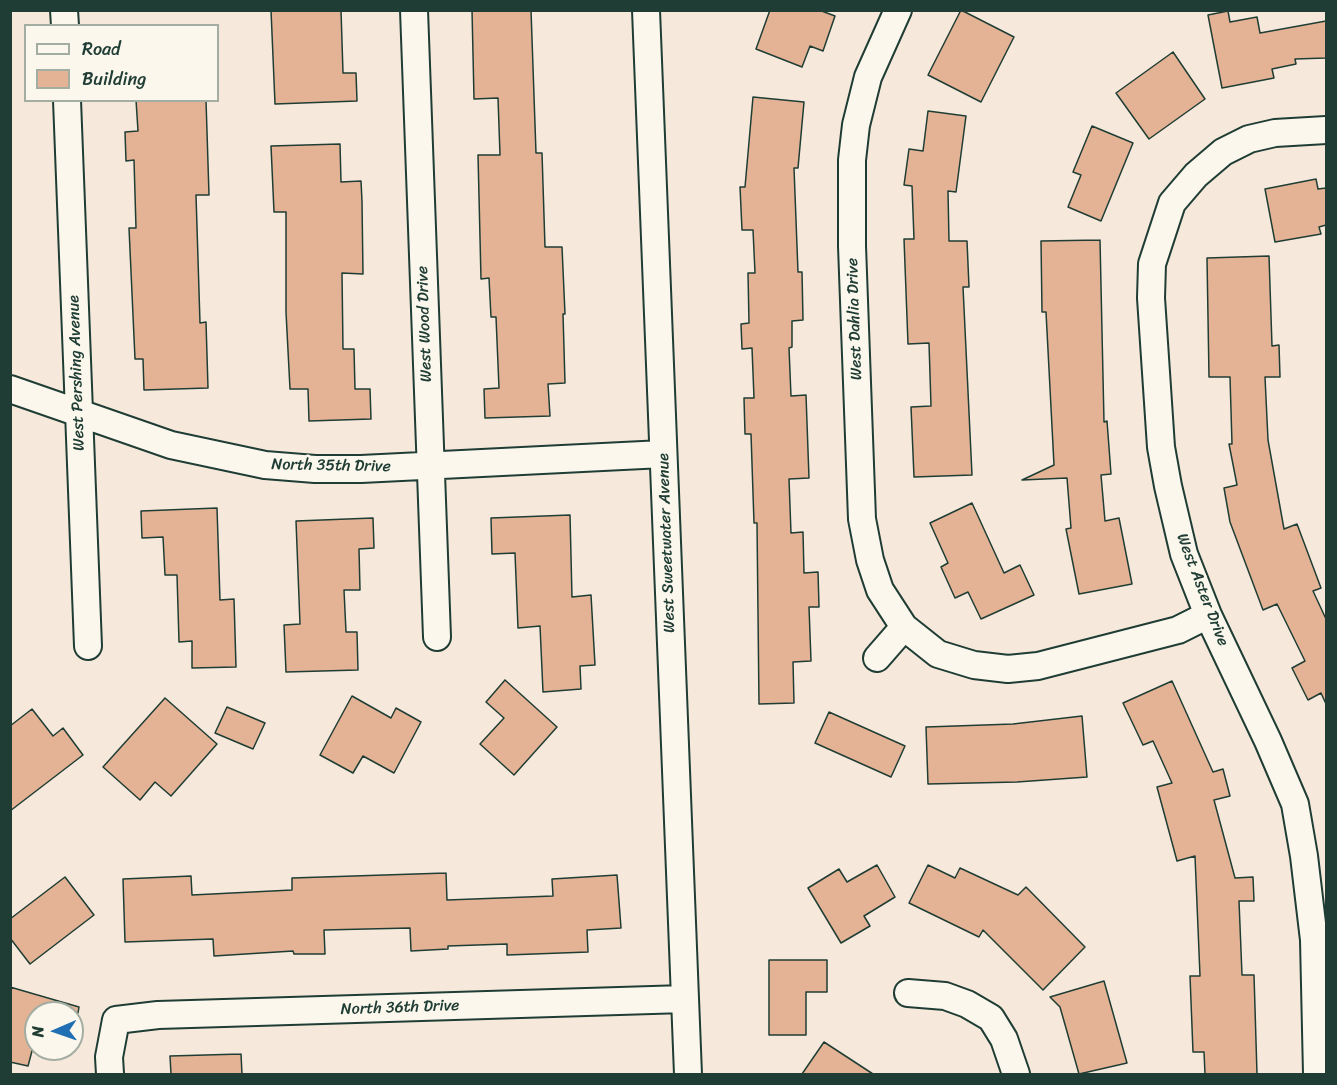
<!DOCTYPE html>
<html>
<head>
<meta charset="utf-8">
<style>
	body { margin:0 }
	#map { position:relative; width:1337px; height:1085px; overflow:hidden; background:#f6e9db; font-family:Sriracha,sans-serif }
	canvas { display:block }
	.frame { position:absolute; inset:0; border:12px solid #1f3d34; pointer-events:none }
	.legend { position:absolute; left:24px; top:24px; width:195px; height:78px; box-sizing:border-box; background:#fbf7ec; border:2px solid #a3ada2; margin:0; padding:8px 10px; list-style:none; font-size:18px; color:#1f3d34 }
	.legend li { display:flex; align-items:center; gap:12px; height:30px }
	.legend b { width:30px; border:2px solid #a3ada2 }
	.north { position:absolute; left:24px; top:1001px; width:60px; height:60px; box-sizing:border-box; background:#fbf7ec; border:2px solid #a3ada2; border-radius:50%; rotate:268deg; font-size:16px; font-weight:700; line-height:24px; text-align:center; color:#1f3d34 }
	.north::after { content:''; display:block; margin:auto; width:21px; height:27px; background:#1f6fb2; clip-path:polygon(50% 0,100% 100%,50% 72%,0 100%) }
</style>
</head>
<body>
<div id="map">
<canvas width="1337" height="1085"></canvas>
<div class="frame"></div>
<ul class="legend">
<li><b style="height:8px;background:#fbf7ec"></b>Road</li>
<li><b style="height:16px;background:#e4b395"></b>Building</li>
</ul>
<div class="north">N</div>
</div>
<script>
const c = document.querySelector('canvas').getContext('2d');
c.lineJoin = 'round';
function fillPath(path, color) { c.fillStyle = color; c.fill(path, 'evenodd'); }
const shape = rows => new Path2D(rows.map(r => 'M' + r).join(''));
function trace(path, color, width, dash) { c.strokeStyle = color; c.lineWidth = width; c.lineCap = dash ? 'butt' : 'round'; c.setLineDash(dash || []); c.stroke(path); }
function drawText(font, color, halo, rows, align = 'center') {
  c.font = font + ' Sriracha,sans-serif'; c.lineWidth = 5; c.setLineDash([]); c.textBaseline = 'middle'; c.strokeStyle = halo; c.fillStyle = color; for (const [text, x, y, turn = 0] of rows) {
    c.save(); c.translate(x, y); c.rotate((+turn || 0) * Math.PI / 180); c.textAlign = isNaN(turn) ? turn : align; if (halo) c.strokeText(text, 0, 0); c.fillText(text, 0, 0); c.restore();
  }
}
const building = shape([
	[271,10,341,10,343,73,356,73,357,101,275,104,271,10],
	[472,10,531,10,536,153,542,153,545,247,562,247,565,314,563,314,565,383,548,384,550,416,485,418,484,389,499,388,496,317,491,317,489,278,481,279,478,155,500,155,498,98,474,99,472,10],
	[770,10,819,10,835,16,823,51,810,46,802,67,756,49,770,10],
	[961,10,1014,37,981,102,928,75,961,10],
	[1228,11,1230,22,1257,17,1260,33,1326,21,1326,58,1295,59,1296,64,1272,69,1274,78,1222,88,1208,15,1228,11],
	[1173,52,1205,99,1149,139,1116,93,1173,52],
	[753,97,804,102,798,168,794,168,798,272,802,272,803,320,792,321,792,347,789,348,791,396,806,395,809,478,789,479,791,533,803,532,804,573,818,572,819,607,809,607,811,661,793,662,794,703,759,704,757,523,754,523,751,434,745,434,744,398,754,398,752,348,742,349,741,324,749,323,748,273,755,273,753,230,742,230,740,187,745,187,753,97],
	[136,100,206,100,209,195,196,195,200,323,206,322,208,388,144,390,143,359,135,359,129,228,136,228,134,160,126,161,125,132,138,131,136,100],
	[928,111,966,116,956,192,948,191,949,241,967,241,969,287,963,287,972,475,914,477,911,407,931,406,929,343,908,344,904,239,914,239,912,186,904,185,909,149,923,151,928,111],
	[1092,126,1133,143,1101,221,1068,207,1081,175,1073,172,1092,126],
	[340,144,341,182,361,181,362,201,363,274,342,273,343,349,354,349,355,389,370,389,371,419,309,421,308,389,290,389,286,312,286,212,274,212,271,146,340,144],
	[1316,179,1318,189,1326,188,1326,225,1319,227,1321,234,1275,242,1265,189,1316,179],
	[1100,240,1104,422,1107,421,1111,474,1101,475,1105,521,1119,518,1132,584,1079,594,1066,529,1071,528,1067,478,1022,480,1054,465,1046,312,1042,312,1041,241,1100,240],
	[1269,256,1272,346,1279,345,1280,377,1265,377,1268,440,1284,529,1297,524,1321,588,1313,591,1326,619,1326,704,1321,693,1308,700,1292,668,1305,661,1277,604,1263,610,1230,522,1224,488,1237,485,1229,444,1232,444,1230,377,1209,377,1207,258,1269,256],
	[972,503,1004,573,1020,565,1034,595,981,619,968,592,955,598,941,567,948,563,930,523,972,503],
	[217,508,220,600,234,599,236,667,192,668,192,641,179,642,177,575,165,575,163,537,142,538,141,511,217,508],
	[570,515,572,597,591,595,595,665,580,666,581,689,543,692,540,626,518,628,515,553,492,554,491,518,570,515],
	[373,518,374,548,359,549,360,590,344,590,346,632,357,632,358,670,286,672,284,625,300,624,296,521,373,518],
	[505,680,557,727,514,775,480,744,504,718,486,702,505,680],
	[1172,681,1213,772,1223,769,1230,796,1214,800,1235,878,1253,877,1254,901,1239,901,1242,975,1254,975,1257,1074,1205,1074,1204,1052,1193,1052,1190,976,1200,976,1195,856,1177,861,1157,787,1172,783,1153,741,1143,745,1123,703,1172,681],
	[352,696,391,718,396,708,421,722,394,773,363,756,353,773,320,755,352,696],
	[165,698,217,744,171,796,155,782,140,800,103,767,165,698],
	[227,707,265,723,253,749,215,733,227,707],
	[32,709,53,736,63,728,83,755,10,811,10,726,32,709],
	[829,712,905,746,891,777,815,743,829,712],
	[1082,716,1087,777,1017,782,928,784,926,727,1013,724,1082,716],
	[877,865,895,897,864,916,870,926,841,943,808,888,839,869,847,882,877,865],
	[928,865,955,878,960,868,1018,895,1026,887,1085,947,1043,990,983,930,979,937,909,903,928,865],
	[446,873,447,900,553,896,552,879,617,875,621,928,587,930,588,952,507,955,507,944,448,946,448,949,411,951,410,928,324,930,325,954,294,954,293,951,214,956,213,939,125,942,123,879,191,876,192,895,292,890,292,878,446,873],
	[65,877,94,915,30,964,10,938,10,919,65,877],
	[769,960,827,960,827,992,806,992,806,1035,769,1035,769,960],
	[1104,981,1127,1063,1079,1074,1060,1007,1050,997,1104,981],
	[10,987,79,1007,78,1013,36,1013,36,1036,28,1066,10,1062,10,987],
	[824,1042,873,1074,802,1074,824,1042],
	[241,1054,242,1074,171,1074,170,1056,241,1054]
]);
const minor = shape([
	[64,10,65,26],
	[414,10,437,637],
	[646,10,688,1074],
	[898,10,868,77,856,125,852,160,852,246,862,519,870,560,880,590,904,627,938,654,974,665,1008,669,1038,666,1178,630,1208,615],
	[67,100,88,646],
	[10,389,171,445,265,465,315,469,361,469,663,454],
	[877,658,904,627],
	[908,993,945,996,967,1004,991,1018,1004,1039,1016,1074],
	[110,1074,109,1057,116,1020,158,1015,685,999],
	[1317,1074,1314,940,1304,856,1295,804,1268,741,1208,615,1184,554,1168,486,1161,447,1151,298,1152,264,1172,203,1196,175,1223,152,1249,139,1275,133,1326,130]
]);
const streetNames = [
	["West Dahlia Drive",855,319,-92],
	["West Wood Drive",425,324,-92],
	["West Pershing Avenue",77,373,-92],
	["North 35th Drive",331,466,1],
	["West Sweetwater Avenue",667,543,-92],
	["West Aster Drive",1202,590,69],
	["North 36th Drive",400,1008,-2]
];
fillPath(building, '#e4b395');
trace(building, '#1f3d34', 1.5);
trace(minor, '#1f3d34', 30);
trace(minor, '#fbf7ec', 26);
drawText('16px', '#1f3d34', '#fbf7ec', streetNames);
</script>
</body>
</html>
